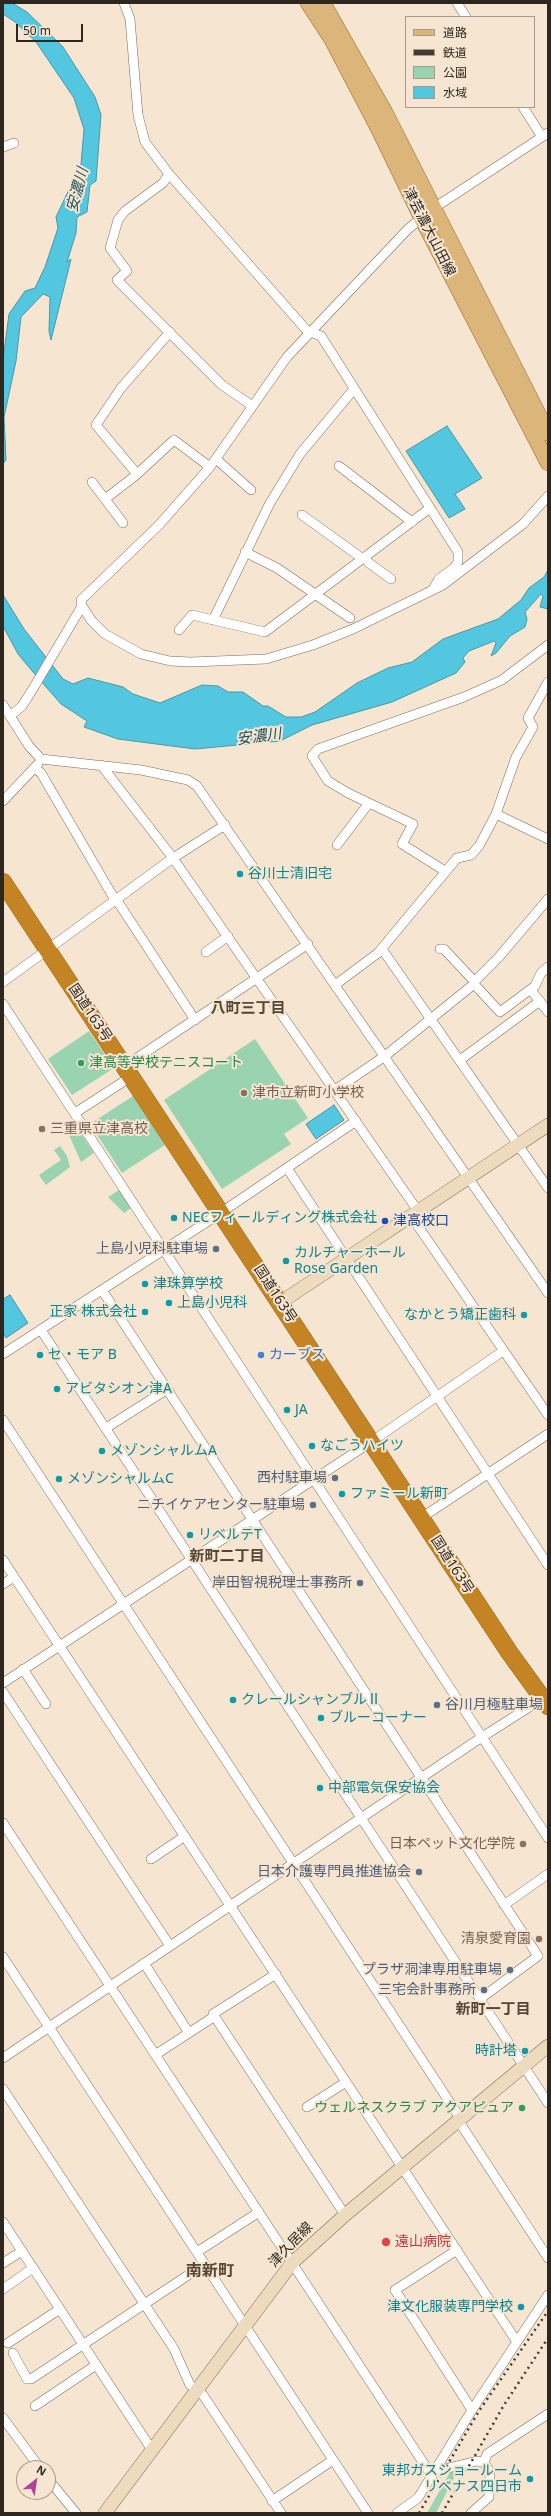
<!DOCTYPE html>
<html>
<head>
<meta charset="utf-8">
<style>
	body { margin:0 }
	#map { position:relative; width:551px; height:2516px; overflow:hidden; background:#f6e6d1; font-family:"Noto Sans","Noto Sans JP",sans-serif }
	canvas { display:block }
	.frame { position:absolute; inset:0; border:4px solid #2d271f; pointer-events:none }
	.legend { position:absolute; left:405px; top:16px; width:130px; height:92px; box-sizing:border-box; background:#f6e6d1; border:1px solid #a69a8a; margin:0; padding:5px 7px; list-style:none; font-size:12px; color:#2d271f }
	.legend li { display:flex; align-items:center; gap:8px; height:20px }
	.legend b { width:20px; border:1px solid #a69a8a }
	.north { position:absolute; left:16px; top:2460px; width:40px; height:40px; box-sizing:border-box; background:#f6e6d1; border:1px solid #a69a8a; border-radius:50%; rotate:30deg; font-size:11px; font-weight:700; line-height:16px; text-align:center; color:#2d271f }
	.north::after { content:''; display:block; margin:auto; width:14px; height:18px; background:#b1429e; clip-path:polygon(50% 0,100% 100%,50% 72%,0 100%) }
	.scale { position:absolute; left:16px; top:24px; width:67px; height:18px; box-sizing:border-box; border:2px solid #2d271f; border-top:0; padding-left:5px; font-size:12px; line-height:14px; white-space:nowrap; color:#2d271f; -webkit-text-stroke:3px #f6e6d1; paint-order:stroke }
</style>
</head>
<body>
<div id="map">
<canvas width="551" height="2516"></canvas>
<div class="frame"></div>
<ul class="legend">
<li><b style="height:5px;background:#dcb57b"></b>道路</li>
<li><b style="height:5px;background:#423b32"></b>鉄道</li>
<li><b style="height:11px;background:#9ad3af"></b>公園</li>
<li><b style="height:11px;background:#53c7e0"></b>水域</li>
</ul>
<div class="north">N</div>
<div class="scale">50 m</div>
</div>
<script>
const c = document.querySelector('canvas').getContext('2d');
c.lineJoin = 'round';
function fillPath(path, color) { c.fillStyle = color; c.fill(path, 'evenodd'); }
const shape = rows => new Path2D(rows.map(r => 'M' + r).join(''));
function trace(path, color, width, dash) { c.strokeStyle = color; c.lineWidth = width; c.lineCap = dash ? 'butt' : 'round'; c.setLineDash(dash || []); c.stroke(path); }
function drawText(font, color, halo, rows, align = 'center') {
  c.font = font + ' "Noto Sans","Noto Sans JP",sans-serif'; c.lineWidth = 4; c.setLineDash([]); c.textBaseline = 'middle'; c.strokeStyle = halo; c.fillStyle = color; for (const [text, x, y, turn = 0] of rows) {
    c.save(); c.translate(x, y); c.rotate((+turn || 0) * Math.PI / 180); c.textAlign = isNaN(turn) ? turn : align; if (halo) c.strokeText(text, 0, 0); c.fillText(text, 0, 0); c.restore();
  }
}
const green = shape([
	[89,1031,114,1068,72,1095,48,1059],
	[255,1039,308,1118,284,1134,291,1144,222,1189,164,1100],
	[133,1096,165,1145,122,1173,90,1124],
	[73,1122,94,1153,81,1162,69,1135,67,1126],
	[60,1146,67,1156,70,1167,46,1185,39,1175,61,1160,54,1150],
	[119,1190,131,1208,124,1213,108,1197],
	[458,2470,436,2513,427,2513,450,2472]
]);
const water = shape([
	[3,3,12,3,27,12,63,47,95,97,101,115,96,181,90,185,87,212,77,217,76,233,67,262,71,259,51,340,49,331,50,297,43,294,21,317,16,361,4,417,6,460,3,464,3,360,9,314,25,291,35,288,45,267,58,228,56,217,81,164,84,129,74,98,36,42,15,22,3,14,3,3],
	[447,426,482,478,455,494,465,509,449,518,406,451,447,426],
	[548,570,548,609,540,607,543,596,541,594,525,612,527,619,525,627,510,636,496,653,491,656,496,643,494,641,469,651,463,658,465,662,456,673,392,702,312,725,280,741,195,749,118,739,84,727,87,721,61,704,33,672,18,654,3,626,3,595,24,629,63,679,73,684,88,678,123,687,133,694,160,703,202,685,218,686,228,692,243,692,263,706,268,706,286,717,301,717,315,712,357,683,388,668,412,662,443,639,498,619,521,600,529,588,544,577,548,570],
	[334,1105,344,1120,316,1139,306,1124,334,1105],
	[10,1295,28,1323,6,1338,3,1333,3,1299,10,1295]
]);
const street = shape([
	[124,3,130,19,138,115,145,142,169,174,309,333],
	[457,3,466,17],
	[523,107,542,137],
	[548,133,434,208,408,229,287,357,210,467,159,525,81,600,82,606,91,620,105,634,141,654,170,661,191,662,266,659,313,645,353,629,443,585,523,524,548,496],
	[3,147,14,143],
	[169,174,163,183,125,211,118,220,110,248,127,271,117,280,222,385,251,405],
	[311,332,321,336,458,552,458,562,454,568,439,579,433,589],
	[216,459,251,490],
	[339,466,412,522],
	[137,474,96,425,121,388,170,332],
	[92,482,123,523],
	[105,499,135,476,174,440,210,467],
	[302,515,363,559],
	[245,552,277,568,350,618],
	[365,558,369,563,391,579],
	[213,620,270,503,300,454,354,389],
	[179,630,192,615,265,632,430,508],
	[3,705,29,746,41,759,141,770,188,780,197,786,548,1293],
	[10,716,22,706,31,692,82,606],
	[101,765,173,858,418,1211],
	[36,769,41,773,115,900],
	[3,801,38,764],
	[496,814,548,839],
	[337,845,369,803],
	[445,871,402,844,413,824,348,793,328,781,312,756,318,749,464,697,502,680,548,645],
	[116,899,195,1020],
	[382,949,548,1188],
	[440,949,444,949,474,981,474,984,500,1012,535,986,541,973,548,967],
	[206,952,228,936],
	[3,982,173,858,225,825],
	[474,982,498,958,548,899],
	[335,985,378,953,457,858,471,855,479,846,496,814,516,757,533,727,528,718,548,682],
	[531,990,548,1012],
	[3,1004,548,1838],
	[460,1060,540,1001],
	[125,1066,308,944],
	[335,1090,385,1056,474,984],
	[75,1113,132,1076],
	[287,1168,548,1565],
	[411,1216,548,1415],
	[102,1290,538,1956,480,1999],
	[41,1330,548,2103],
	[3,1354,216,1216,356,1121],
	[3,1420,460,2118],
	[106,1428,166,1390],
	[421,1518,548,1434],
	[3,1560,517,2342],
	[3,1584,14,1577],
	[23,1669,46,1704],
	[3,1683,371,1442,503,1351],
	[3,1692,170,1946],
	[3,1823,432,2476],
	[151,1859,185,1836],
	[504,1905,548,1874],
	[3,1957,368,2513],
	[144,1963,189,2033],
	[276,1974,213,2014,345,2215],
	[155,2055,215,2016],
	[3,2058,479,1739,534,1704,542,1696],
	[3,2089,174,2349,190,2385,203,2395,281,2513],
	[307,2107,346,2082],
	[458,2120,548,2258],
	[3,2222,152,2450],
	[457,2250,395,2290,472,2410],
	[197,2252,259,2212],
	[3,2263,22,2251],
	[3,2289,33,2268],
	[8,2343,60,2309],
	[13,2353,27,2379,31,2379,205,2264],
	[35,2406,96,2365],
	[3,2418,40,2468],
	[436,2471,477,2461,484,2462],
	[48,2479,76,2513],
	[272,2501,333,2460],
	[397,2513,418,2498,472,2410,548,2295],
	[471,2513,489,2497,490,2473,484,2462,487,2454,548,2414]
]);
const secondary = shape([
	[281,1302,548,1125],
	[105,2513,292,2263,345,2215,548,2046]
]);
const primary = shape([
	[308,3,332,40,379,130,421,217,548,463],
	[323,3,386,114,548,433]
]);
const highway = shape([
	[3,882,509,1652,548,1706]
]);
const rail = shape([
	[419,2513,479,2411,548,2311],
	[442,2513,504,2405,548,2338]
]);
const markers = [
	[240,874,4,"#0f9aa8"],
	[81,1063,4,"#2e9e5b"],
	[244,1093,4,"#8d6e63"],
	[42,1129,4,"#8d6e63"],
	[174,1218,4,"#0f9aa8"],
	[385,1221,4,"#1a4fb4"],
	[216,1249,4,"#5c6f8a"],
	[286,1261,4,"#0f9aa8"],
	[145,1284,4,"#0f9aa8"],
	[169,1303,4,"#0f9aa8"],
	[145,1312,4,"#0f9aa8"],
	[524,1315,4,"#0f9aa8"],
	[40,1355,4,"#0f9aa8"],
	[261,1355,4,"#3f7fe0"],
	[57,1389,4,"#0f9aa8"],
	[287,1410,4,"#0f9aa8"],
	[312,1446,4,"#0f9aa8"],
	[102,1451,4,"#0f9aa8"],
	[335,1478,4,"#5c6f8a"],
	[59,1479,4,"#0f9aa8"],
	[342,1494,4,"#0f9aa8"],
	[313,1505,4,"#5c6f8a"],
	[190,1535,4,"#0f9aa8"],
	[360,1583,4,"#5c6f8a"],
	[233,1700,4,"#0f9aa8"],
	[437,1705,4,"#5c6f8a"],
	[321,1718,4,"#0f9aa8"],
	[320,1788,4,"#0f9aa8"],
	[523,1844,4,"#8d6e63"],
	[419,1872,4,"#5c6f8a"],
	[539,1939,4,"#8d6e63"],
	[510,1970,4,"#5c6f8a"],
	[484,1990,4,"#5c6f8a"],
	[525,2051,4,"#0f9aa8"],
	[522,2108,4,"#2e9e5b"],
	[386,2242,5,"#e0444e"],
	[521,2307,4,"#0f9aa8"],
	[530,2479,4,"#0f9aa8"]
];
const streetNames = [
	["津芸濃大山田線",429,232,63],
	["国道163号",90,1013,56],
	["国道163号",275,1294,57],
	["国道163号",452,1565,57],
	["津久居線",291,2245,-46]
];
const cultureNames = [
	["谷川士清旧宅",248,874],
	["NECフィールディング株式会社",182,1218],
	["カルチャーホール",294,1253],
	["Rose Garden",294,1269],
	["津珠算学校",153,1284],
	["上島小児科",177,1303],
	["正家 株式会社",137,1312,"right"],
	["なかとう矯正歯科",516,1315,"right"],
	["セ・モア B",48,1355],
	["アビタシオン津A",65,1389],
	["JA",295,1410],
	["なごうハイツ",320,1446],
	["メゾンシャルムA",110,1451],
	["メゾンシャルムC",67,1479],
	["ファミール新町",350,1494],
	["リベルテT",198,1535],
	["クレールシャンブルⅡ",241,1700],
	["ブルーコーナー",329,1718],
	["中部電気保安協会",328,1788],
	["時計塔",517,2051,"right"],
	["津文化服装専門学校",513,2307,"right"],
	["東邦ガスショールーム",522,2471,"right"],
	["リベナス四日市",522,2487,"right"]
];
const leisureNames = [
	["津高等学校テニスコート",89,1063],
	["ウェルネスクラブ アクアピュア",514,2108,"right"]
];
const educationNames = [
	["津市立新町小学校",252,1093],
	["三重県立津高校",50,1129],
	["日本ペット文化学院",515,1844,"right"],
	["清泉愛育園",531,1939,"right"]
];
const transitNames = [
	["津高校口",393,1221]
];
const serviceNames = [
	["上島小児科駐車場",208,1249],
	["西村駐車場",327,1478],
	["ニチイケアセンター駐車場",305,1505],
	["岸田智視税理士事務所",352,1583],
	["谷川月極駐車場",445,1705,"left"],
	["日本介護専門員推進協会",411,1872],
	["プラザ洞津専用駐車場",502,1970],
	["三宅会計事務所",476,1990]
];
const shopNames = [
	["カーブス",269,1355]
];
const healthNames = [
	["遠山病院",395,2242]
];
const waterNames = [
	["安濃川",78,190,-75],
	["安濃川",259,737,-8]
];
const neighbourhoodNames = [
	["八町三丁目",248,1009],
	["新町二丁目",227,1557],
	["新町一丁目",493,2010]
];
const quarterNames = [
	["南新町",210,2271]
];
fillPath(green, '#9ad3af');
fillPath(water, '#53c7e0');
trace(water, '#4897a6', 1);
trace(street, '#7b6c5a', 10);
trace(secondary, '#7b6c5a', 14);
trace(primary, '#906322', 16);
trace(highway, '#906322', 18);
trace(street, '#fff', 9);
trace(secondary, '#eedabd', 13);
trace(primary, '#dcb57b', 15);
trace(highway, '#c58423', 17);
trace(rail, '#423b32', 2.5, [2, 4]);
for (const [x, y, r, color] of markers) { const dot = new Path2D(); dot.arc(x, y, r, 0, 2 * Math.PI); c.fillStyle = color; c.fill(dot); trace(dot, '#f6e6d1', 1.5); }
drawText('14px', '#2d271f', '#f6e6d1', streetNames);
drawText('14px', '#0d838f', '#f6e6d1', cultureNames, 'left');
drawText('14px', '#27864d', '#f6e6d1', leisureNames, 'left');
drawText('14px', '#785e54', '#f6e6d1', educationNames, 'left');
drawText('14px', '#164399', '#f6e6d1', transitNames, 'left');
drawText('14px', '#4e5e75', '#f6e6d1', serviceNames, 'right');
drawText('14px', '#366cbe', '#f6e6d1', shopNames, 'left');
drawText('14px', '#be3a42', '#f6e6d1', healthNames, 'left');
drawText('italic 15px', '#1d4f59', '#f6e6d1', waterNames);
drawText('bold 15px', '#554735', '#f6e6d1', neighbourhoodNames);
drawText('bold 16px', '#554735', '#f6e6d1', quarterNames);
</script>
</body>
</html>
